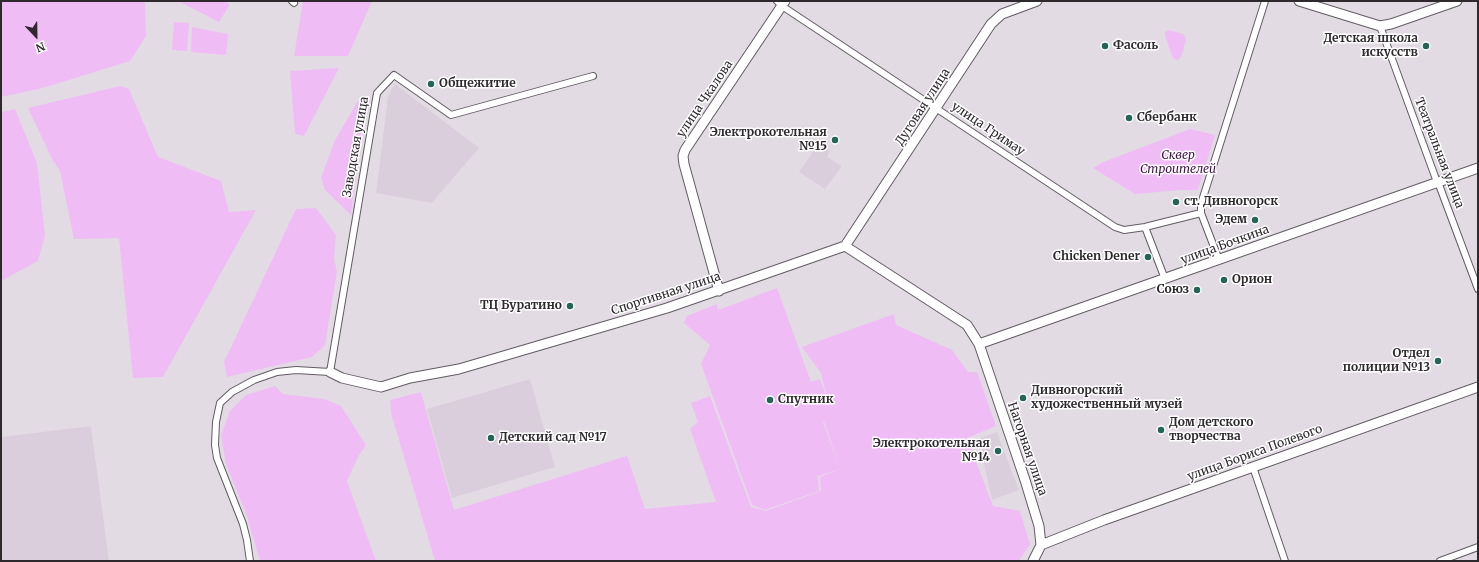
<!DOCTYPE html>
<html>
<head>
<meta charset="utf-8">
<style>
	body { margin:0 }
	#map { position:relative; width:1479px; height:562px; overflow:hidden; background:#e3dbe4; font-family:Merriweather,serif }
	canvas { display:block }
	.frame { position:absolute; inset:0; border:2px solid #2d292d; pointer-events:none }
	.north { position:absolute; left:16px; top:16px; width:40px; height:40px; -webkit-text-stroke:3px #fff; paint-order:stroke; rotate:158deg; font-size:11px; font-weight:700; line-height:16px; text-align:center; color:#2d292d }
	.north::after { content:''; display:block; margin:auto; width:14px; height:18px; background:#2d292d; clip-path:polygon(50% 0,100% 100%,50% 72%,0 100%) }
</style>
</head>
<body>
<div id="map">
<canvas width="1479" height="562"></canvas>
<div class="frame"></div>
<div class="north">N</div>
</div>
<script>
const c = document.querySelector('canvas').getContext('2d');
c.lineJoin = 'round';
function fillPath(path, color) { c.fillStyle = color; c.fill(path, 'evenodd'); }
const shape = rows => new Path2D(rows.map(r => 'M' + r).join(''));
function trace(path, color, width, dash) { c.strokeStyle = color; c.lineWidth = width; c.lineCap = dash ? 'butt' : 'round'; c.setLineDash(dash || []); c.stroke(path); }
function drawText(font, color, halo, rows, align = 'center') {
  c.font = font + ' Merriweather,serif'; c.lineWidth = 3; c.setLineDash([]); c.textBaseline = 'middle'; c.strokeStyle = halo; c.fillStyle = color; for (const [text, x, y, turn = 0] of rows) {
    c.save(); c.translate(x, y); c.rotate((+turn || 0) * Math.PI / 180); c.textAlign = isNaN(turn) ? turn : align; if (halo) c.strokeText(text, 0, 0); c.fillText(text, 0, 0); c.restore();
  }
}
const built = shape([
	[395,84,479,148,432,203,376,193,388,96],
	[821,146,830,151,827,157,842,166,825,189,799,172,815,149,818,150],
	[530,379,555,467,452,498,427,409],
	[91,426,109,561,1,561,1,437],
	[997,432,1019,490,992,500,982,454,983,452,978,439]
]);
const green = shape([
	[1,1,145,1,146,36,130,61,43,88,1,97],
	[178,1,224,1,230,4,219,22],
	[303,1,372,1,348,56,294,56],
	[174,22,189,23,187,51,172,50],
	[192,27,228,34,226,55,191,52],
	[1169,30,1183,34,1185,37,1186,41,1181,57,1178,60,1173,58,1165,36,1165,32],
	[339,68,304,136,295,134,290,71],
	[120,86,129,89,158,157,221,181,229,212,256,210,163,377,133,378,119,238,74,239,60,171,53,161,28,108],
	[358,101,364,106,351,215,325,190,321,178,335,140],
	[15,109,37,163,45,235,38,261,3,280,1,278,1,112],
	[1190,129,1215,135,1198,190,1181,190,1135,194,1093,168,1101,163],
	[316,208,336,235,334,259,337,271,325,345,312,357,227,377,224,362,296,209],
	[777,288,811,382,820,379,827,398,821,373,802,347,894,314,896,325,952,350,968,372,977,372,996,426,967,438,993,506,1020,511,1030,544,1019,561,435,561,391,413,390,400,421,392,454,510,627,456,645,509,716,502,690,429,698,422,691,403,710,396,751,507,766,511,821,491,820,477,840,469,824,421,823,422,840,469,818,476,819,491,765,510,752,505,701,364,710,345,684,323,687,316,717,304,718,310],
	[275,386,283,394,324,399,341,406,366,445,359,455,347,481,376,561,260,561,247,516,226,464,221,435,230,411,246,395]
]);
const street = shape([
	[292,1,294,3],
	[777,1,782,6,1115,227,1124,230,1145,227,1201,213],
	[1380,26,1437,182,1438,182,1478,289],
	[1145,227,1165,279],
	[1219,260,1201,213,1201,204,1265,1],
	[1253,467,1285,561],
	[250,561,247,540,243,524,217,458,215,445,216,422,220,403,232,392,254,380,277,372,296,370,330,372,377,93,394,75,451,115,593,76],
	[1440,561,1478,547]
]);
const secondary = shape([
	[1299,1,1380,26,1391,24,1457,1],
	[845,246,991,24,1002,14,1037,1],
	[719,291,684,164,683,156,685,150,785,1],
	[979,344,1478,168],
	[330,372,342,378,381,387,410,378,459,369,667,308,845,246,967,325,979,344,1025,480,1039,526,1041,545,1033,561],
	[1041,545,1104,520,1478,387]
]);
const markers = [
	[1105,46,4,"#246655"],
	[1426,46,4,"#246655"],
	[431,84,4,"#246655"],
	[1129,118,4,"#246655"],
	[835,140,4,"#246655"],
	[1176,202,4,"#246655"],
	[1255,220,4,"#246655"],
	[1148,257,4,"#246655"],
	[1224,280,4,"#246655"],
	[1197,290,4,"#246655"],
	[570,306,4,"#246655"],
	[1438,361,4,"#246655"],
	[1023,398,4,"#246655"],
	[770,400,4,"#246655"],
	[1161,430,4,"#246655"],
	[491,438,4,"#246655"],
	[998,451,4,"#246655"]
];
const poiNames = [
	["Детская школа",1418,39,"right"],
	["искусств",1418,53,"right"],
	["Фасоль",1113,46],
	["Общежитие",439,84],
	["Сбербанк",1137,118],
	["Электрокотельная",827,133,"right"],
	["№15",827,147,"right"],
	["ст. Дивногорск",1184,202],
	["Эдем",1247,220,"right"],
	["Chicken Dener",1140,257,"right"],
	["Орион",1232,280],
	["Союз",1189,290,"right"],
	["ТЦ Буратино",562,306,"right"],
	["Отдел",1430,354,"right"],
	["полиции №13",1430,368,"right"],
	["Дивногорский",1031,391],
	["художественный музей",1031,405],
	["Спутник",778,400],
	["Дом детского",1169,423],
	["творчества",1169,437],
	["Детский сад №17",499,438],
	["Электрокотельная",990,444,"right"],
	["№14",990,458,"right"]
];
const streetNames = [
	["улица Чкалова",705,99,-56],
	["Дуговая улица",923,107,-57],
	["улица Гримау",988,129,34],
	["Заводская улица",356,147,-80],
	["Театральная улица",1439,153,69],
	["улица Бочкина",1225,245,-20],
	["Спортивная улица",666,294,-18],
	["Нагорная улица",1027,449,71],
	["улица Бориса Полевого",1255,453,-20]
];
const parkNames = [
	["Сквер",1178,156],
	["Строителей",1178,170]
];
fillPath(built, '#dbcedc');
fillPath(green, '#f0bcf6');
trace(street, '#625b63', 8);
trace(secondary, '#625b63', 11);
trace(street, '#fff', 6);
trace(secondary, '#fff', 9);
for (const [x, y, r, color] of markers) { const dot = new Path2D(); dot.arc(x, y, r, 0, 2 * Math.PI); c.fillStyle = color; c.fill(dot); trace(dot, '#fff', 1.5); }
drawText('bold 12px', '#2d292d', '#fff', poiNames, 'left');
drawText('12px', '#2d292d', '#fff', streetNames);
drawText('italic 12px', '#440f4b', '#fff', parkNames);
</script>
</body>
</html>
